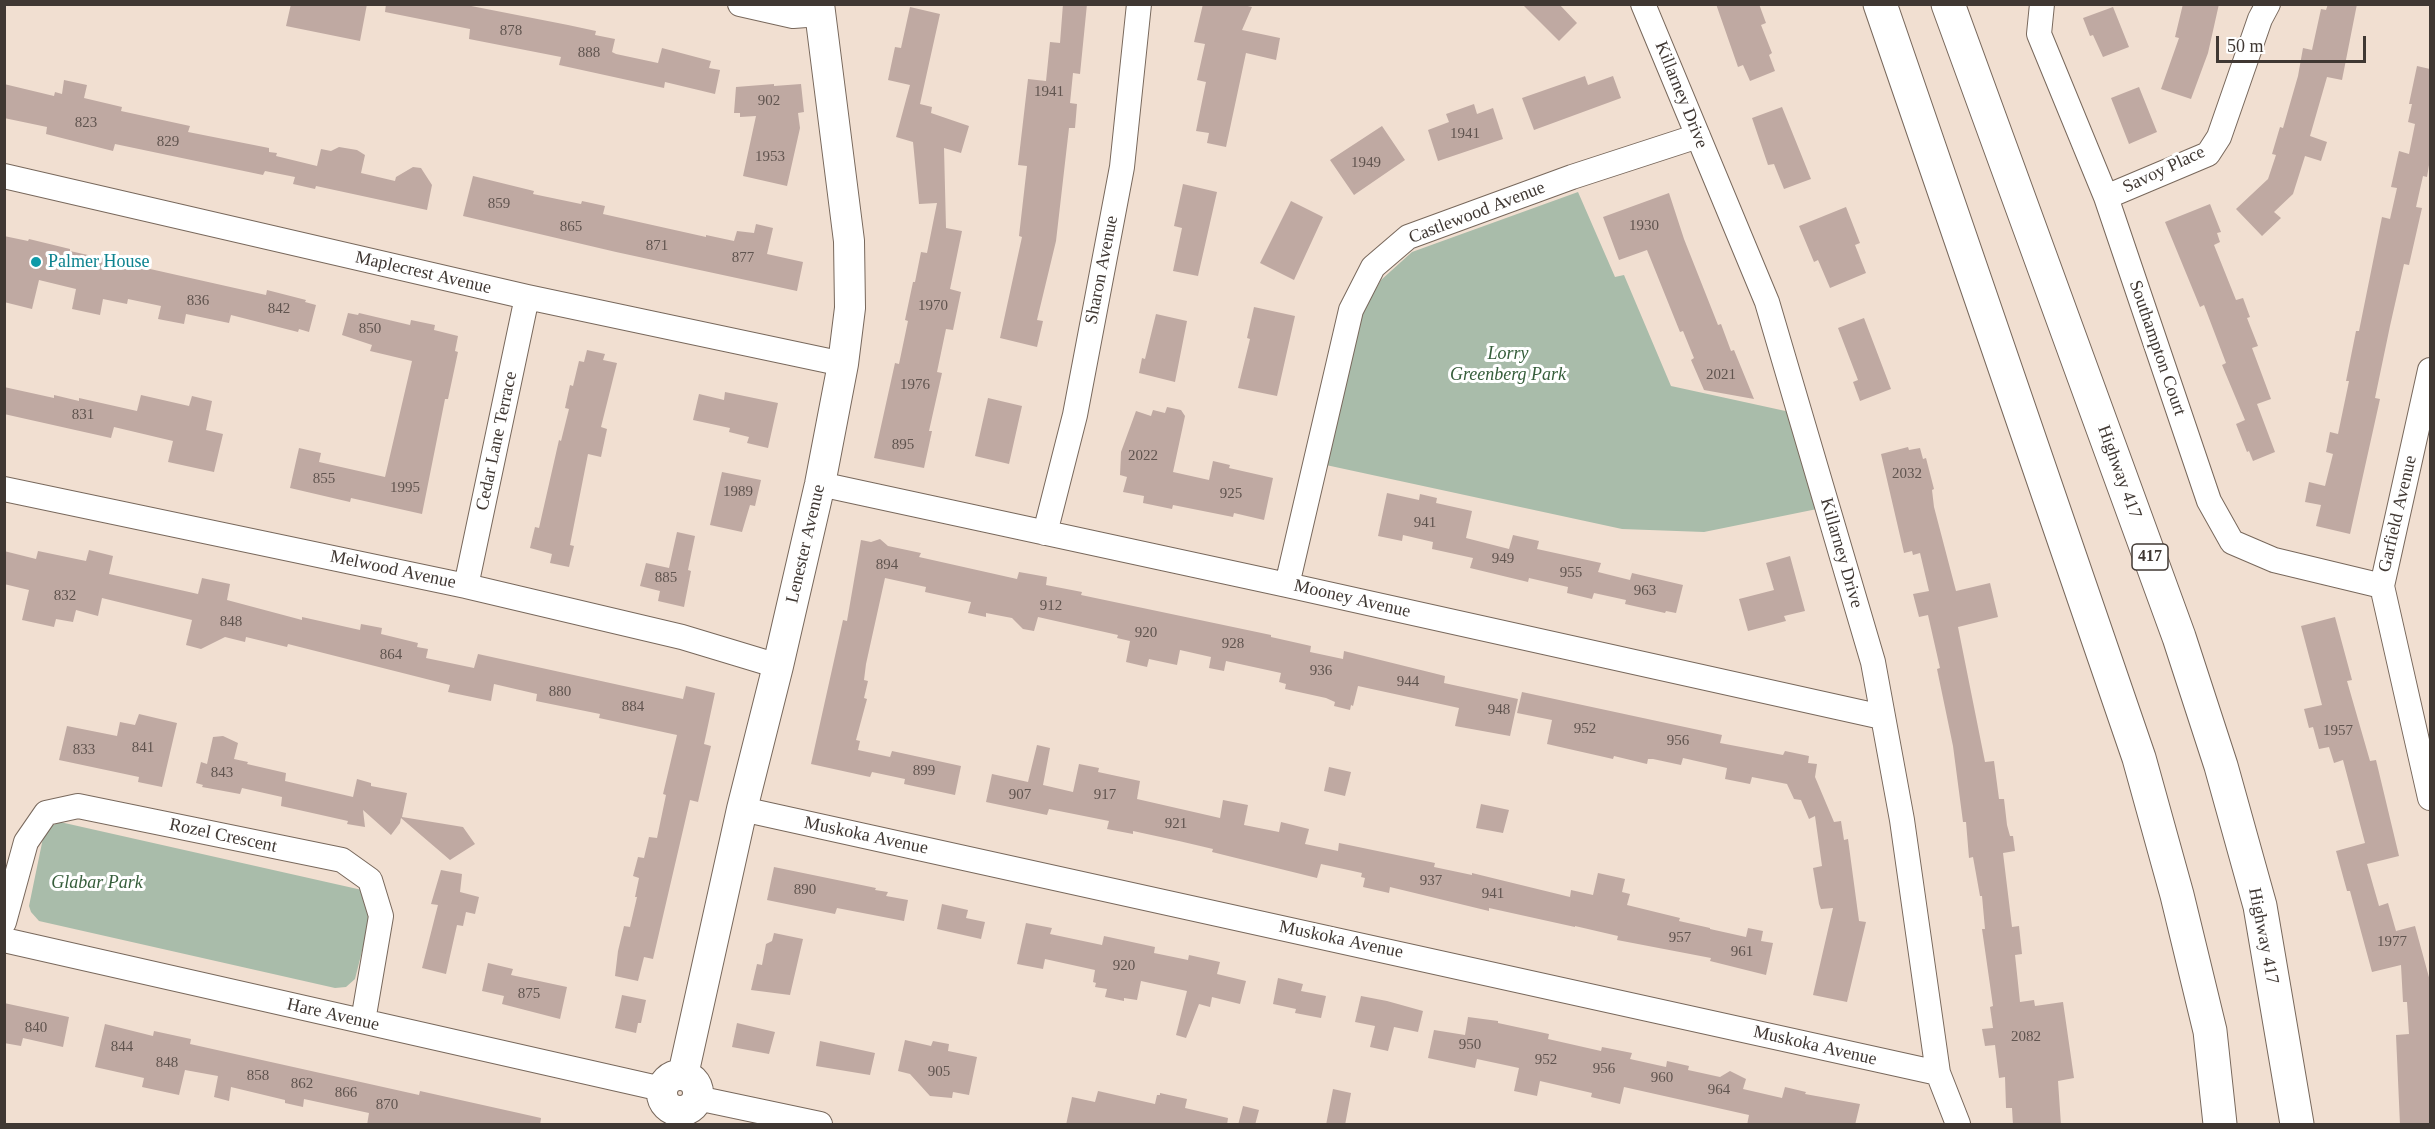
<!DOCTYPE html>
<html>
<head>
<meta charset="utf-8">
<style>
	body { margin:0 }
	#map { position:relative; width:2435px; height:1129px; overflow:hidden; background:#f1dfd1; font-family:Georgia,serif }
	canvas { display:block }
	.frame { position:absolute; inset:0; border:6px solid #403833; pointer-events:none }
	.scale { position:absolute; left:2216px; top:36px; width:150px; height:27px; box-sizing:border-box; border:3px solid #403833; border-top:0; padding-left:8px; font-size:18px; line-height:21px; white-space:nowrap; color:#403833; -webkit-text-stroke:4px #fff; paint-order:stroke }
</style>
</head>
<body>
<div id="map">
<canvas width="2435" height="1129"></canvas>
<div class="frame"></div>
<div class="scale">50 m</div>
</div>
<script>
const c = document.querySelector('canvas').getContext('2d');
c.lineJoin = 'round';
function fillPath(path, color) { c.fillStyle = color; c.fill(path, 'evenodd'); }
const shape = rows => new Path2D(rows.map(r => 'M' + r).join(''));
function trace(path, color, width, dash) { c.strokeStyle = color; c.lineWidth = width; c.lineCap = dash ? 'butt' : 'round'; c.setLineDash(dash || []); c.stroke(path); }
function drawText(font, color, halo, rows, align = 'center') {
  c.font = font + ' Georgia,serif'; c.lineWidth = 6; c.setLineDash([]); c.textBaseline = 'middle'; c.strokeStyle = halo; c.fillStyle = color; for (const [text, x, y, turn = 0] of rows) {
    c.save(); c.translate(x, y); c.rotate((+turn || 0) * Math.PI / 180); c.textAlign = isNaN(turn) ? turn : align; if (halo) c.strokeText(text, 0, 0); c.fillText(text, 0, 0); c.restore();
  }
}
const green = shape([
	[1578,192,1615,277,1624,275,1671,386,1790,412,1817,509,1704,532,1622,529,1326,465,1361,314,1381,280,1412,252],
	[60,822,362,890,372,911,355,979,346,987,335,988,39,921,31,912,29,906,43,838,49,827]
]);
const building = shape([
	[291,4,367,4,360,41,286,26],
	[386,4,461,4,568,25,596,31,595,35,615,39,612,52,616,54,658,63,662,48,711,61,709,68,720,70,715,94,665,82,664,88,559,65,561,57,469,39,470,29,385,12],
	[1063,4,1087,4,1080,74,1073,73,1070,103,1077,104,1075,128,1069,128,1056,241,1037,320,1043,321,1037,347,1000,338,1022,237,1019,236,1027,166,1018,165,1028,79,1046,81,1050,42,1060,43],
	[1203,4,1239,4,1252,7,1242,30,1280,38,1276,60,1246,53,1226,147,1207,143,1209,133,1196,131,1206,82,1197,80,1205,44,1194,42],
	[1522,4,1559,4,1577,23,1559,41],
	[1716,4,1759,4,1766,23,1761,25,1772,53,1769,55,1775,71,1750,81,1743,65,1738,67],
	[2183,4,2219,4,2208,53,2191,99,2161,89,2179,38,2175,37],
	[2328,4,2357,4,2342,80,2327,77,2310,136,2327,142,2321,161,2305,156,2293,194,2274,212,2281,218,2262,236,2236,209,2268,179,2276,155,2272,154,2280,127,2283,128,2298,76,2303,48,2312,50,2321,9,2326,10],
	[910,7,940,14,920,104,932,107,931,113,969,126,961,153,944,148,946,228,962,231,950,289,961,292,953,330,946,329,937,372,942,373,929,431,932,431,924,468,874,458,895,363,899,364,908,321,905,320,913,282,915,282,921,252,927,253,937,203,919,204,913,142,896,137,910,85,888,80,895,47,901,48],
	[2113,7,2129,47,2103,57,2093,35,2090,36,2083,18],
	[2417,66,2430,69,2430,159,2427,177,2423,176,2416,207,2422,208,2409,265,2404,264,2390,326,2375,398,2380,399,2350,534,2316,526,2321,505,2305,502,2309,482,2325,486,2333,454,2326,452,2330,432,2338,434,2349,381,2346,381,2356,331,2359,331,2382,217,2390,219,2397,188,2391,187,2399,151,2409,154,2415,124,2408,122,2412,104,2409,104],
	[1585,76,1588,85,1613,76,1621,98,1534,130,1522,98],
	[64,80,87,85,84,98,122,107,121,111,190,126,188,132,269,148,269,152,277,153,276,156,317,166,321,149,331,151,339,147,357,150,365,155,361,173,395,181,396,177,413,167,421,168,432,185,427,210,316,186,315,189,293,184,295,177,265,171,263,175,115,144,113,151,46,134,47,127,4,118,4,84,54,96,55,92,62,94],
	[774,84,774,86,801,84,804,112,798,113,800,128,787,186,743,176,756,116,740,117,740,113,734,113,736,87],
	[2139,87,2157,132,2129,144,2111,98],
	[1474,104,1477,114,1493,108,1503,139,1438,161,1428,130,1449,122,1446,114],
	[1782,107,1811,179,1784,189,1774,164,1768,165,1752,118],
	[1382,126,1405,160,1354,195,1330,160],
	[473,176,534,191,533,194,581,204,582,201,605,206,603,214,706,237,706,235,734,241,737,231,754,233,756,224,773,228,767,254,803,262,797,291,616,252,463,216],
	[1183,184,1217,192,1198,276,1173,271,1182,228,1174,226],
	[1669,193,1684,239,1718,325,1721,324,1731,351,1734,350,1754,399,1704,390,1691,360,1694,358,1683,331,1680,332,1647,250,1619,260,1603,217],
	[1291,201,1323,217,1294,280,1260,263],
	[2210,204,2221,232,2217,233,2220,242,2214,245,2236,300,2243,298,2250,317,2247,318,2258,346,2252,348,2271,399,2257,404,2275,452,2253,461,2249,451,2247,452,2236,424,2245,420,2222,365,2226,363,2204,305,2200,307,2165,222],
	[1846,207,1860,243,1855,245,1866,273,1830,288,1818,260,1814,262,1799,226],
	[4,236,28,241,29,239,70,249,70,251,266,295,267,290,306,300,305,302,316,305,309,332,299,329,298,332,231,315,229,323,186,314,184,324,158,319,161,306,128,299,127,304,103,299,100,315,72,309,76,289,39,280,32,309,4,302],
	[1254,307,1295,316,1277,396,1238,388,1250,339,1247,338],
	[348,313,358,315,359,313,410,325,411,320,435,325,434,330,458,336,455,351,458,352,448,399,445,399,422,514,351,498,350,502,290,488,299,448,321,453,319,462,385,477,412,361,370,351,372,345,342,335],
	[1156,314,1187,321,1175,382,1139,373,1142,358,1145,359],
	[1864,318,1891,389,1860,401,1853,382,1858,380,1838,328],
	[587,350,605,354,603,360,617,363,601,427,607,429,601,457,588,454,570,545,574,546,569,567,550,563,552,554,530,548,535,527,539,528,559,440,561,441,569,409,565,408,570,385,573,386,579,361,584,362],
	[4,387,54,398,54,395,79,401,79,398,137,411,141,395,189,406,192,396,212,401,206,430,223,434,214,472,168,462,173,441,114,427,111,438,4,414],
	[725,392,778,403,768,448,747,443,749,437,729,432,730,428,693,420,699,394,724,400],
	[988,398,1022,406,1009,464,975,456],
	[1167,407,1181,410,1185,416,1173,472,1209,480,1213,461,1230,465,1229,468,1273,478,1264,520,1234,513,1233,517,1173,505,1172,509,1143,503,1144,496,1123,492,1127,477,1120,475,1121,452,1136,411,1151,416,1153,410,1165,413],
	[1908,447,1909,450,1920,448,1923,459,1926,458,1934,489,1932,490,1934,507,1956,591,1990,583,1998,617,1958,627,1985,762,1994,761,1999,799,2004,799,2007,825,2010,836,2013,836,2015,851,2003,853,2012,927,2019,926,2022,954,2015,955,2020,1002,2034,1000,2035,1006,2063,1002,2074,1078,2058,1081,2061,1125,2013,1125,2012,1108,2006,1108,2005,1077,1999,1078,1995,1045,1985,1046,1982,1029,1993,1028,1990,1007,1993,1006,1982,929,1985,929,1982,896,1980,896,1973,857,1969,858,1966,822,1963,822,1953,746,1937,669,1940,668,1928,615,1919,617,1913,594,1929,591,1920,553,1913,555,1912,551,1904,553,1881,454],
	[722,472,761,480,755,506,750,505,742,532,710,525],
	[1387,493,1419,500,1420,494,1437,498,1436,503,1472,511,1466,538,1509,549,1513,535,1539,541,1537,549,1601,563,1598,572,1630,580,1632,573,1683,585,1676,613,1666,611,1665,613,1625,604,1626,600,1594,593,1592,599,1567,593,1568,587,1529,578,1528,582,1470,568,1473,558,1432,549,1433,542,1403,535,1402,541,1378,536],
	[677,532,695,536,688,570,691,571,684,607,658,601,660,591,640,586,646,563,669,568],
	[880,539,888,546,921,553,919,557,1017,579,1019,572,1047,577,1046,585,1082,592,1081,595,1271,635,1271,637,1311,646,1310,652,1343,659,1344,651,1445,676,1444,683,1518,699,1510,736,1455,726,1459,708,1358,686,1353,706,1351,705,1350,710,1334,706,1335,702,1326,698,1285,689,1286,684,1279,682,1281,673,1226,661,1224,671,1209,668,1211,657,1180,650,1177,665,1149,659,1147,667,1126,662,1130,641,1117,638,1118,635,1038,617,1034,631,1023,629,1012,618,986,613,986,617,968,613,971,602,925,592,926,587,885,578,866,664,864,680,868,681,864,698,867,699,856,740,860,741,858,750,890,757,892,751,961,766,955,795,904,784,905,779,872,772,870,777,811,764,843,620,847,621,861,540,871,542],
	[89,550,113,556,109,574,198,594,202,578,230,584,227,600,302,620,302,617,360,630,361,624,382,628,381,634,418,643,417,647,428,649,426,658,474,668,478,654,683,699,686,686,715,693,704,744,711,746,698,802,690,800,653,959,644,957,638,981,615,976,618,951,624,926,630,927,637,897,635,897,639,878,633,876,638,857,644,858,649,837,657,838,666,795,663,794,677,735,599,718,600,714,536,701,537,694,494,684,491,701,448,692,450,685,288,644,287,647,246,637,245,642,225,637,201,649,186,645,192,620,102,598,98,616,76,610,73,622,56,619,54,627,22,620,29,590,4,584,4,551,36,559,38,551,86,561],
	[1790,556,1805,611,1784,616,1786,621,1748,631,1739,599,1774,590,1766,563],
	[2335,617,2352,680,2347,681,2370,761,2376,760,2399,856,2367,864,2379,906,2388,903,2396,931,2415,926,2430,981,2430,1125,2400,1125,2396,1035,2409,1034,2407,1002,2403,1002,2401,965,2372,972,2350,891,2347,891,2336,851,2365,843,2343,760,2334,763,2329,747,2319,749,2313,727,2309,728,2304,709,2322,705,2301,626],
	[1522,692,1722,735,1720,743,1783,755,1785,751,1809,756,1808,763,1817,764,1815,777,1834,822,1841,821,1844,840,1848,839,1859,921,1866,922,1847,1002,1813,995,1833,908,1821,909,1819,904,1813,868,1822,866,1815,816,1809,819,1801,800,1794,799,1787,784,1752,777,1750,784,1725,779,1727,768,1683,758,1681,765,1653,759,1648,759,1647,764,1614,756,1613,759,1547,744,1552,720,1517,713],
	[139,714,177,723,162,787,138,782,139,777,59,760,67,726,117,736,120,722,135,725],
	[223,736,238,743,234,759,248,762,247,764,286,773,285,781,353,797,357,779,371,783,371,786,407,793,402,817,463,827,475,844,450,860,401,818,400,823,391,835,363,810,365,827,347,824,348,821,281,806,282,797,242,788,240,794,202,787,203,785,196,783,201,762,207,764,213,737],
	[1037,745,1050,748,1043,785,1073,792,1079,764,1099,768,1098,772,1140,781,1137,799,1220,818,1223,800,1248,805,1244,825,1279,832,1281,822,1309,829,1305,844,1338,851,1339,843,1435,863,1434,867,1472,875,1472,873,1570,897,1571,890,1593,895,1598,873,1625,879,1622,892,1630,894,1627,905,1680,918,1679,921,1710,928,1710,929,1746,937,1748,928,1763,931,1761,941,1773,943,1766,975,1710,961,1711,958,1617,940,1618,936,1575,926,1575,927,1489,908,1489,911,1390,887,1389,893,1363,887,1365,878,1361,877,1362,873,1321,864,1317,878,1212,852,1213,849,1179,841,1133,831,1133,834,1107,829,1109,821,1049,809,1047,815,986,802,992,774,1028,782],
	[1329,767,1351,772,1345,796,1324,791],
	[1481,804,1509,810,1503,833,1476,828],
	[774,867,876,888,875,890,888,892,886,896,908,900,904,921,837,908,835,914,767,900],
	[441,870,462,874,460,892,479,897,475,914,466,912,463,926,457,925,446,974,422,968,438,905,431,904],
	[942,904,968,910,966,918,985,922,981,939,937,929],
	[1026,923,1052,928,1050,934,1102,945,1104,936,1155,947,1154,953,1188,960,1189,955,1220,962,1217,974,1246,981,1240,1004,1212,997,1210,1007,1199,1004,1186,1038,1176,1035,1187,991,1141,981,1137,1000,1124,998,1124,1001,1105,997,1107,989,1095,987,1096,983,1093,982,1095,970,1045,959,1043,969,1017,964],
	[774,933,803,939,790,995,751,990,757,964,762,965,766,944,772,941],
	[488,963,513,969,511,975,567,987,560,1019,502,1004,504,996,482,991],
	[1278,978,1303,984,1301,991,1326,996,1321,1018,1295,1013,1296,1009,1273,1004],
	[622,995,646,1000,641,1023,638,1023,636,1033,615,1028],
	[1361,996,1387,1001,1423,1011,1418,1032,1394,1027,1388,1051,1370,1047,1375,1026,1355,1022],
	[4,1003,69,1017,63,1047,23,1038,21,1046,4,1043],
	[1468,1017,1498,1021,1498,1023,1549,1034,1548,1039,1601,1051,1602,1047,1632,1053,1630,1059,1666,1067,1667,1061,1689,1066,1688,1070,1720,1077,1730,1071,1746,1079,1743,1089,1782,1098,1785,1087,1806,1092,1805,1094,1860,1104,1855,1125,1747,1125,1749,1115,1624,1087,1620,1104,1591,1097,1592,1093,1540,1081,1537,1096,1514,1091,1519,1068,1477,1059,1475,1068,1428,1058,1434,1030,1465,1035],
	[737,1023,775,1032,769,1054,732,1047],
	[105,1024,153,1036,154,1031,191,1039,190,1044,419,1095,420,1091,541,1118,540,1125,367,1125,369,1113,304,1099,303,1107,285,1103,285,1100,231,1087,229,1101,214,1097,218,1076,185,1070,179,1095,142,1087,144,1078,95,1067],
	[905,1040,931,1046,933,1041,949,1044,948,1051,977,1057,969,1095,953,1092,952,1098,930,1096,910,1074,898,1071],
	[820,1041,875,1053,870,1075,816,1066],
	[1333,1089,1351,1093,1345,1125,1326,1125],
	[1098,1091,1155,1104,1157,1095,1160,1095,1160,1093,1187,1099,1185,1108,1228,1118,1227,1125,1066,1125,1072,1097,1095,1102],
	[1243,1106,1259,1110,1255,1125,1238,1125]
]);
const minor = shape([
	[740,4,793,16,820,14],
	[1643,4,1767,302,1873,662,1902,820,1938,1073,1958,1124],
	[2042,4,2039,34,2106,197,2209,501,2232,542,2274,560,2382,586],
	[4,176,527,297,843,364],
	[2106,197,2208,154,2219,137,2260,19,2268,4],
	[2430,370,2382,586,2430,798],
	[820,484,1287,585,1882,717],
	[4,489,466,586,682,637,778,666],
	[1045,533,1075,415,1122,167,1139,4],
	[1287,585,1351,310,1373,267,1408,237,1572,177,1698,136],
	[466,586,527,297],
	[742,809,1938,1073],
	[4,922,26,842,46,813,78,806,342,860,370,880,381,916,363,1021],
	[4,940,662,1089],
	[697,1098,820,1124]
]);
const tertiary = shape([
	[683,1075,742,809,778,666,820,484,843,364,850,308,849,241,819,4],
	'662 1093a18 18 0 1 1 36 0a18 18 0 1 1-36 0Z'
]);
const motorway = shape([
	[1880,4,2139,758,2177,895,2210,1031,2220,1124],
	[1948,4,2179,637,2221,766,2260,906,2297,1124]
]);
const markers = [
	[36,262,6,"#0f9aa8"]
];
const numberNames = [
	["878",511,31],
	["888",589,53],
	["1941",1049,92],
	["902",769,101],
	["823",86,123],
	["1941",1465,134],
	["829",168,142],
	["1953",770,157],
	["1949",1366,163],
	["859",499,204],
	["1930",1644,226],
	["865",571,227],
	["871",657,246],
	["877",743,258],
	["836",198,301],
	["1970",933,306],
	["842",279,309],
	["850",370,329],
	["2021",1721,375],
	["1976",915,385],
	["831",83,415],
	["895",903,445],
	["2022",1143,456],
	["2032",1907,474],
	["855",324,479],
	["1995",405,488],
	["1989",738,492],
	["925",1231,494],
	["941",1425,523],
	["949",1503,559],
	["894",887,565],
	["955",1571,573],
	["885",666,578],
	["963",1645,591],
	["832",65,596],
	["912",1051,606],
	["848",231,622],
	["920",1146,633],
	["928",1233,644],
	["864",391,655],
	["936",1321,671],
	["944",1408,682],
	["880",560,692],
	["884",633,707],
	["948",1499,710],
	["952",1585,729],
	["1957",2338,731],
	["956",1678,741],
	["841",143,748],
	["833",84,750],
	["899",924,771],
	["843",222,773],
	["907",1020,795],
	["917",1105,795],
	["921",1176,824],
	["937",1431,881],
	["890",805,890],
	["941",1493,894],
	["957",1680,938],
	["1977",2392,942],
	["961",1742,952],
	["920",1124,966],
	["875",529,994],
	["840",36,1028],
	["2082",2026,1037],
	["950",1470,1045],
	["844",122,1047],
	["952",1546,1060],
	["848",167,1063],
	["956",1604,1069],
	["905",939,1072],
	["858",258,1076],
	["960",1662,1078],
	["862",302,1084],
	["964",1719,1090],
	["866",346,1093],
	["870",387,1105]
];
const shields = [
	[2150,557,36]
];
const shieldNames = [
	["417",2150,557]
];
const streetNames = [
	["Killarney Drive",1681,95,68],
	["Savoy Place",2164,170,-25],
	["Castlewood Avenue",1477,213,-21],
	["Sharon Avenue",1102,270,-79],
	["Maplecrest Avenue",423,273,13],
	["Southampton Court",2157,348,71],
	["Cedar Lane Terrace",497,441,-78],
	["Highway 417",2119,472,70],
	["Garfield Avenue",2398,514,-77],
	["Lenester Avenue",806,544,-77],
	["Killarney Drive",1841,553,74],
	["Melwood Avenue",393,570,12],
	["Mooney Avenue",1352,599,13],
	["Rozel Crescent",223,836,12],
	["Muskoka Avenue",866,836,12],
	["Highway 417",2263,936,79],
	["Muskoka Avenue",1341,940,12],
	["Hare Avenue",333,1015,13],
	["Muskoka Avenue",1815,1046,13]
];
const cultureNames = [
	["Palmer House",48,262]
];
const parkNames = [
	["Lorry",1508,354],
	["Greenberg Park",1508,375],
	["Glabar Park",97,883]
];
fillPath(green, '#a9bcaa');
fillPath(building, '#bfa9a2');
trace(minor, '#78685c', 26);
trace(tertiary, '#78685c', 32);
trace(motorway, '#78685c', 35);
trace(minor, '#fff', 24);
trace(tertiary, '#fff', 30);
trace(motorway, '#fff', 33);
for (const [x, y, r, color] of markers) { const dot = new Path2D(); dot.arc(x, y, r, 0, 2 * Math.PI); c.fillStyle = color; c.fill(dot); trace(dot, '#fff', 2); }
drawText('15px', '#60544f', null, numberNames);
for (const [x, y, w] of shields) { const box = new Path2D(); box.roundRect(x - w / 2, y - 13, w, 26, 4.5); c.fillStyle = '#fff'; c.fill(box); trace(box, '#403833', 1.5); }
drawText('bold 16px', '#403833', null, shieldNames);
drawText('18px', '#403833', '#fff', streetNames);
drawText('18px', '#0d838f', '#fff', cultureNames, 'left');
drawText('italic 18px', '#365e3b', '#fff', parkNames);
</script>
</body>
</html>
